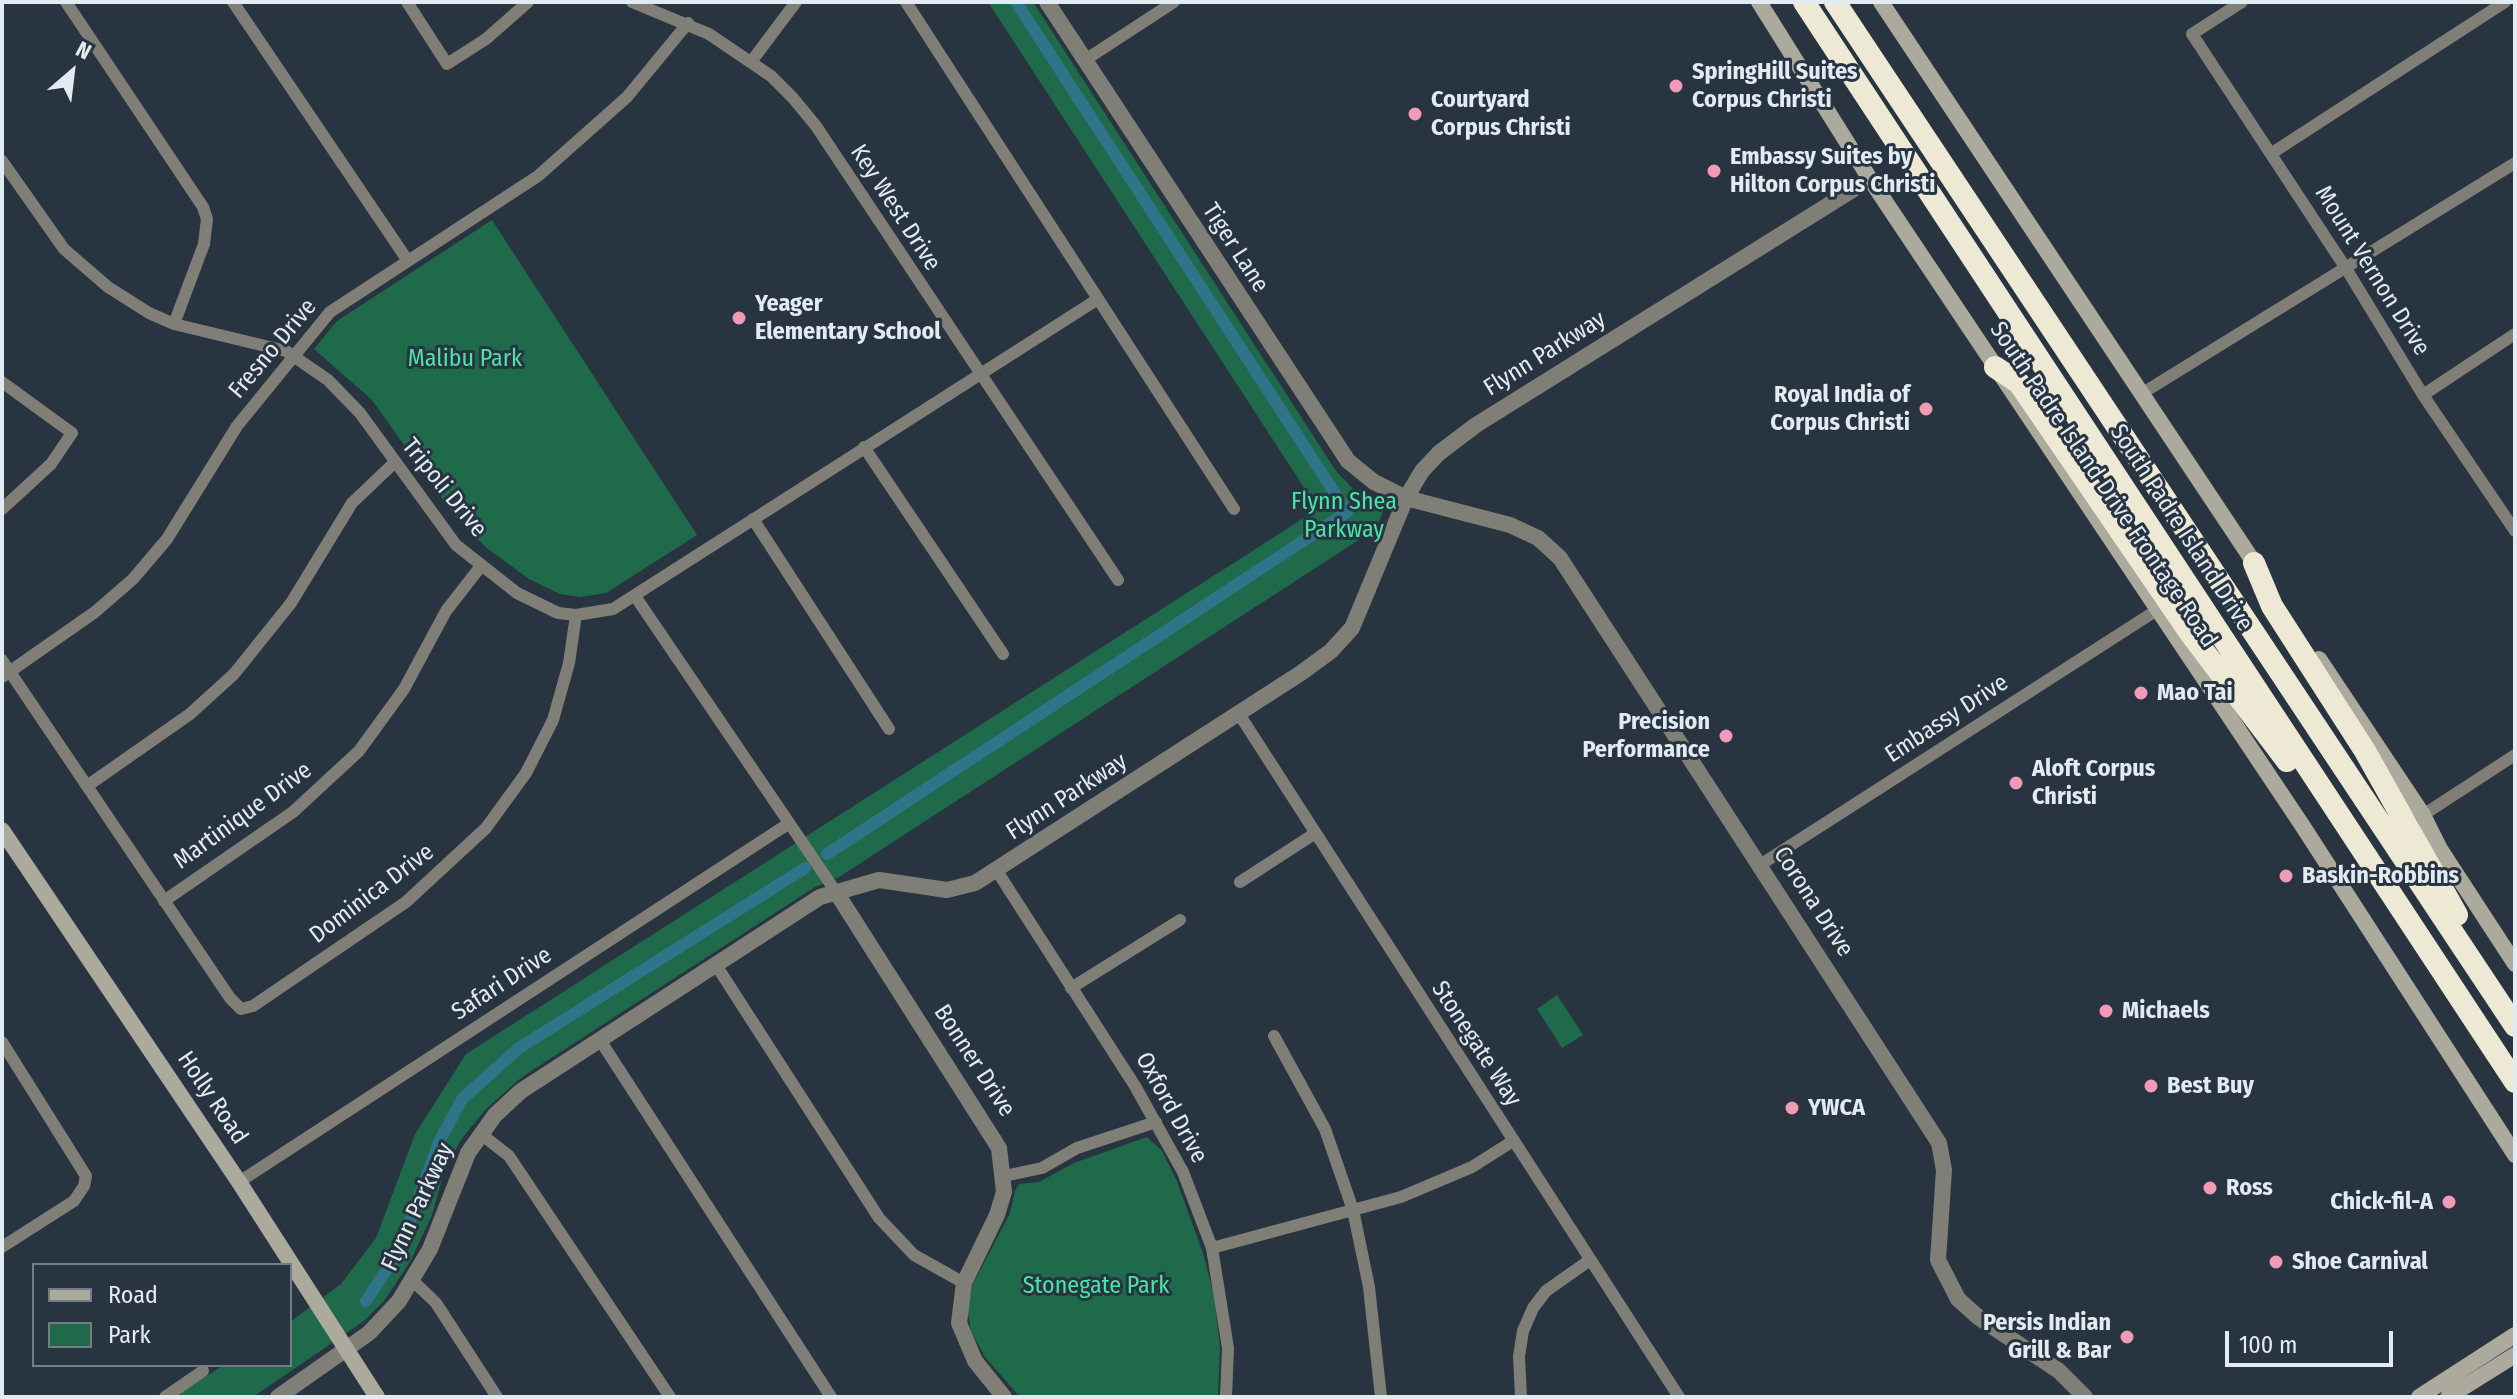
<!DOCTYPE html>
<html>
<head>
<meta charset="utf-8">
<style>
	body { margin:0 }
	#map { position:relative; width:2517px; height:1399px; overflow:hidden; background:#283440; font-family:"Fira Sans Condensed",sans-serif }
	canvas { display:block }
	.frame { position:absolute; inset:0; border:4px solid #e2eaf2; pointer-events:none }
	.legend { position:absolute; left:32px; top:1263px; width:260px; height:104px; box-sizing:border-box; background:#283440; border:2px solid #727d87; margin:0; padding:10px 14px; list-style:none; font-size:24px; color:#e2eaf2 }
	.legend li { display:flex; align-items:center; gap:16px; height:40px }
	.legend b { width:40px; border:2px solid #727d87 }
	.north { position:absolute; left:32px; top:32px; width:80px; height:80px; -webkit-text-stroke:6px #283440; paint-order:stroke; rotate:28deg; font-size:22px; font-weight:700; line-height:32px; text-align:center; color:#e2eaf2 }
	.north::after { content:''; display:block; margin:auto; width:28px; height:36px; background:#e2eaf2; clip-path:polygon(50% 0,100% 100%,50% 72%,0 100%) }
	.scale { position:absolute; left:2225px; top:1331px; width:168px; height:36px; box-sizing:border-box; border:4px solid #e2eaf2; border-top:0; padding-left:10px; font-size:24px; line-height:28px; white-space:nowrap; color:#e2eaf2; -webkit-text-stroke:6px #283440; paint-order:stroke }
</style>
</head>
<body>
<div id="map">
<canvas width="2517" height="1399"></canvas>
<div class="frame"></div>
<ul class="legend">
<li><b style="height:10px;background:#aca99d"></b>Road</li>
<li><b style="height:22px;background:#206a4c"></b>Park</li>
</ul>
<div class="north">N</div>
<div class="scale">100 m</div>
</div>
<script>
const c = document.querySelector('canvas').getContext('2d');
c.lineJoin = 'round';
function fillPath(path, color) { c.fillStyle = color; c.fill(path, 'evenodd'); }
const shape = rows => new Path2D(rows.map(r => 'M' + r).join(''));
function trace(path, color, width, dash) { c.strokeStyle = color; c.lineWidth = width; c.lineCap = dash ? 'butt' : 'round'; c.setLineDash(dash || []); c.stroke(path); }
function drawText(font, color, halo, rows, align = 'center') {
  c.font = font + ' "Fira Sans Condensed",sans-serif'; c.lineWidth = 6; c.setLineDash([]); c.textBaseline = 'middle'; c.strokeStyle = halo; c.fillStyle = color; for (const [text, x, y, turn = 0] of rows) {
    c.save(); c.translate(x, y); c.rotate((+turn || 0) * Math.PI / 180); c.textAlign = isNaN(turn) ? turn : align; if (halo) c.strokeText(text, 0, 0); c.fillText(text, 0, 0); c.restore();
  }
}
const green = shape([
	[988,2,1033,2,1336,471,1354,490,1383,511,1377,528,839,877,815,887,522,1077,485,1110,460,1141,444,1172,432,1215,411,1260,384,1301,364,1321,253,1397,174,1397,224,1365,290,1365,290,1322,341,1284,376,1238,415,1134,466,1054,1318,509],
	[492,220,697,535,606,593,580,597,560,594,529,579,488,549,457,519,372,400,314,349,337,321],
	[1557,995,1583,1035,1562,1048,1537,1009],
	[1147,1137,1162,1151,1176,1179,1203,1253,1214,1296,1220,1348,1218,1397,1020,1397,985,1357,971,1331,967,1307,973,1284,1010,1213,1015,1191,1019,1184,1039,1182,1074,1163]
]);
const canal = shape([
	[827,854,1347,512,1016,2],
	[366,1301,399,1251,439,1142,462,1099,519,1048,805,868]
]);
const minor = shape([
	[66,2,203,207,207,219,204,244,174,324],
	[233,2,408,261],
	[407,2,447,64,486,39,528,2],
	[632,2,709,34,771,76,793,98,816,126,1118,580],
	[906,2,1234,509],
	[2242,2,2192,34,2347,270,2423,395,2515,531],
	[1085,60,1174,2],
	[751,62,796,2],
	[2272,153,2505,2],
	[2,161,64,249,108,287,149,313,174,324,286,351,328,380,360,413,456,545,517,593,558,613,576,615,613,609,1098,299],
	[2,382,72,433,51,464,2,509],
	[2141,394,2515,163],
	[2423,395,2515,334],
	[864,447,1003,654],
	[753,519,889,729],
	[635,596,836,892],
	[2,660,230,998,241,1009,253,1006,406,902,486,828,526,773,553,720,569,663,576,615],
	[2,677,95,612,133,579,167,539,237,426,330,312,538,176,627,97,688,23],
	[1239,714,1679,1397],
	[87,786,190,714,234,674,291,603,352,503,394,463],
	[2423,815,2515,755],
	[1760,865,2157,610],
	[997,871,1135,1086,1183,1172,1212,1248,1228,1348,1226,1397],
	[1240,882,1314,834],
	[164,901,293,812,359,751,404,689,446,611,481,566],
	[716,965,879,1218,914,1255,964,1283],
	[1071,988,1180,920],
	[1274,1036,1325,1129,1353,1210,1369,1287,1381,1397],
	[600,1040,831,1397],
	[2,1042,86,1176,84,1186,74,1201,2,1247],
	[481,1134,509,1156,670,1397],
	[1004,1176,1042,1168,1077,1148,1156,1122],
	[239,1182,788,824],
	[1212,1248,1401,1197,1472,1167,1513,1141],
	[412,1280,436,1303,497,1397],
	[165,1397,203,1371],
	[1521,1397,1519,1356,1523,1331,1533,1308,1546,1291,1590,1260]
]);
const tertiary = shape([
	[1047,2,1348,461,1374,482,1406,498,1510,525,1538,538,1560,558,1939,1143,1944,1170,1938,1260,1958,1299,1978,1317,2059,1371,2085,1397],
	[836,892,999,1148,1004,1192,997,1215,964,1283,959,1323,975,1361,1004,1397],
	[278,1397,369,1333,399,1301,430,1249,468,1153,495,1115,521,1091,820,897,879,880,947,890,975,883,1301,673,1331,651,1352,628,1406,498,1422,471,1439,453,1476,425,1870,179]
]);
const secondary = shape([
	[1759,2,1870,179,2302,825,2515,1155],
	[1881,2,2259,570],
	[2319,659,2423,815,2440,849,2515,964],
	[2,830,239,1182,377,1397],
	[2419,1397,2515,1335],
	[2448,1397,2515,1355]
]);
const motorway = shape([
	[1804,2,2515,1082],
	[1835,2,2515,1026],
	[1995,367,2019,383,2190,633,2287,761],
	[2254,563,2272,606,2365,751,2457,915]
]);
const markers = [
	[1676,86,8,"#f09ab5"],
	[1415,114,8,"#f09ab5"],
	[1714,171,8,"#f09ab5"],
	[739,318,8,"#f09ab5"],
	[1926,409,8,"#f09ab5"],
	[2141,693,8,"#f09ab5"],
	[1726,736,8,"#f09ab5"],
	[2016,783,8,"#f09ab5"],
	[2286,876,8,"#f09ab5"],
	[2106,1011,8,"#f09ab5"],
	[2151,1086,8,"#f09ab5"],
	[1792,1108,8,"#f09ab5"],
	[2210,1188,8,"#f09ab5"],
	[2449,1202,8,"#f09ab5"],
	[2276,1262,8,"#f09ab5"],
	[2127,1337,8,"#f09ab5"]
];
const poiNames = [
	["SpringHill Suites",1692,72],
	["Corpus Christi",1692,100],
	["Courtyard",1431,100],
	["Corpus Christi",1431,128],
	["Embassy Suites by",1730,157],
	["Hilton Corpus Christi",1730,185],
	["Yeager",755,304],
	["Elementary School",755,332],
	["Royal India of",1910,395,"right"],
	["Corpus Christi",1910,423,"right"],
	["Mao Tai",2157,693],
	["Precision",1710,722,"right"],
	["Performance",1710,750,"right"],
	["Aloft Corpus",2032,769],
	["Christi",2032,797],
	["Baskin-Robbins",2302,876],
	["Michaels",2122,1011],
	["Best Buy",2167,1086],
	["YWCA",1808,1108],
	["Ross",2226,1188],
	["Chick-fil-A",2433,1202,"right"],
	["Shoe Carnival",2292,1262],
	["Persis Indian",2111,1323,"right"],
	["Grill & Bar",2111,1351,"right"]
];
const streetNames = [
	["Key West Drive",895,208,57],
	["Tiger Lane",1235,248,57],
	["Mount Vernon Drive",2372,271,58],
	["Fresno Drive",273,349,-50],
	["Flynn Parkway",1545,354,-32],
	["South Padre Island Drive Frontage Road",2103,485,56],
	["Tripoli Drive",444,488,51],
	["South Padre Island Drive",2181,528,57],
	["Embassy Drive",1947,719,-33],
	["Flynn Parkway",1067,797,-33],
	["Martinique Drive",243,816,-36],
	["Dominica Drive",372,894,-37],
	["Corona Drive",1813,902,57],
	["Safari Drive",502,984,-33],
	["Stonegate Way",1476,1044,57],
	["Bonner Drive",974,1061,57],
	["Holly Road",212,1098,56],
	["Oxford Drive",1171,1108,61],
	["Flynn Parkway",418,1207,-65]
];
const parkNames = [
	["Malibu Park",465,359],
	["Flynn Shea",1344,502],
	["Parkway",1344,530],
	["Stonegate Park",1096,1286]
];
fillPath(green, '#206a4c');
trace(canal, '#30748a', 12);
trace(minor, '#807f77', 12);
trace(tertiary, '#807f77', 16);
trace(secondary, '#aca99d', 16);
trace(motorway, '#ede9d5', 22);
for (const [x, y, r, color] of markers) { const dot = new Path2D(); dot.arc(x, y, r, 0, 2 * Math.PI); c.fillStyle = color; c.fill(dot); trace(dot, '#283440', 3); }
drawText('bold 24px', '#e2eaf2', '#283440', poiNames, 'left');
drawText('24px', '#e2eaf2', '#283440', streetNames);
drawText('24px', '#49e4a7', '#283440', parkNames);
</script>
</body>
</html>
